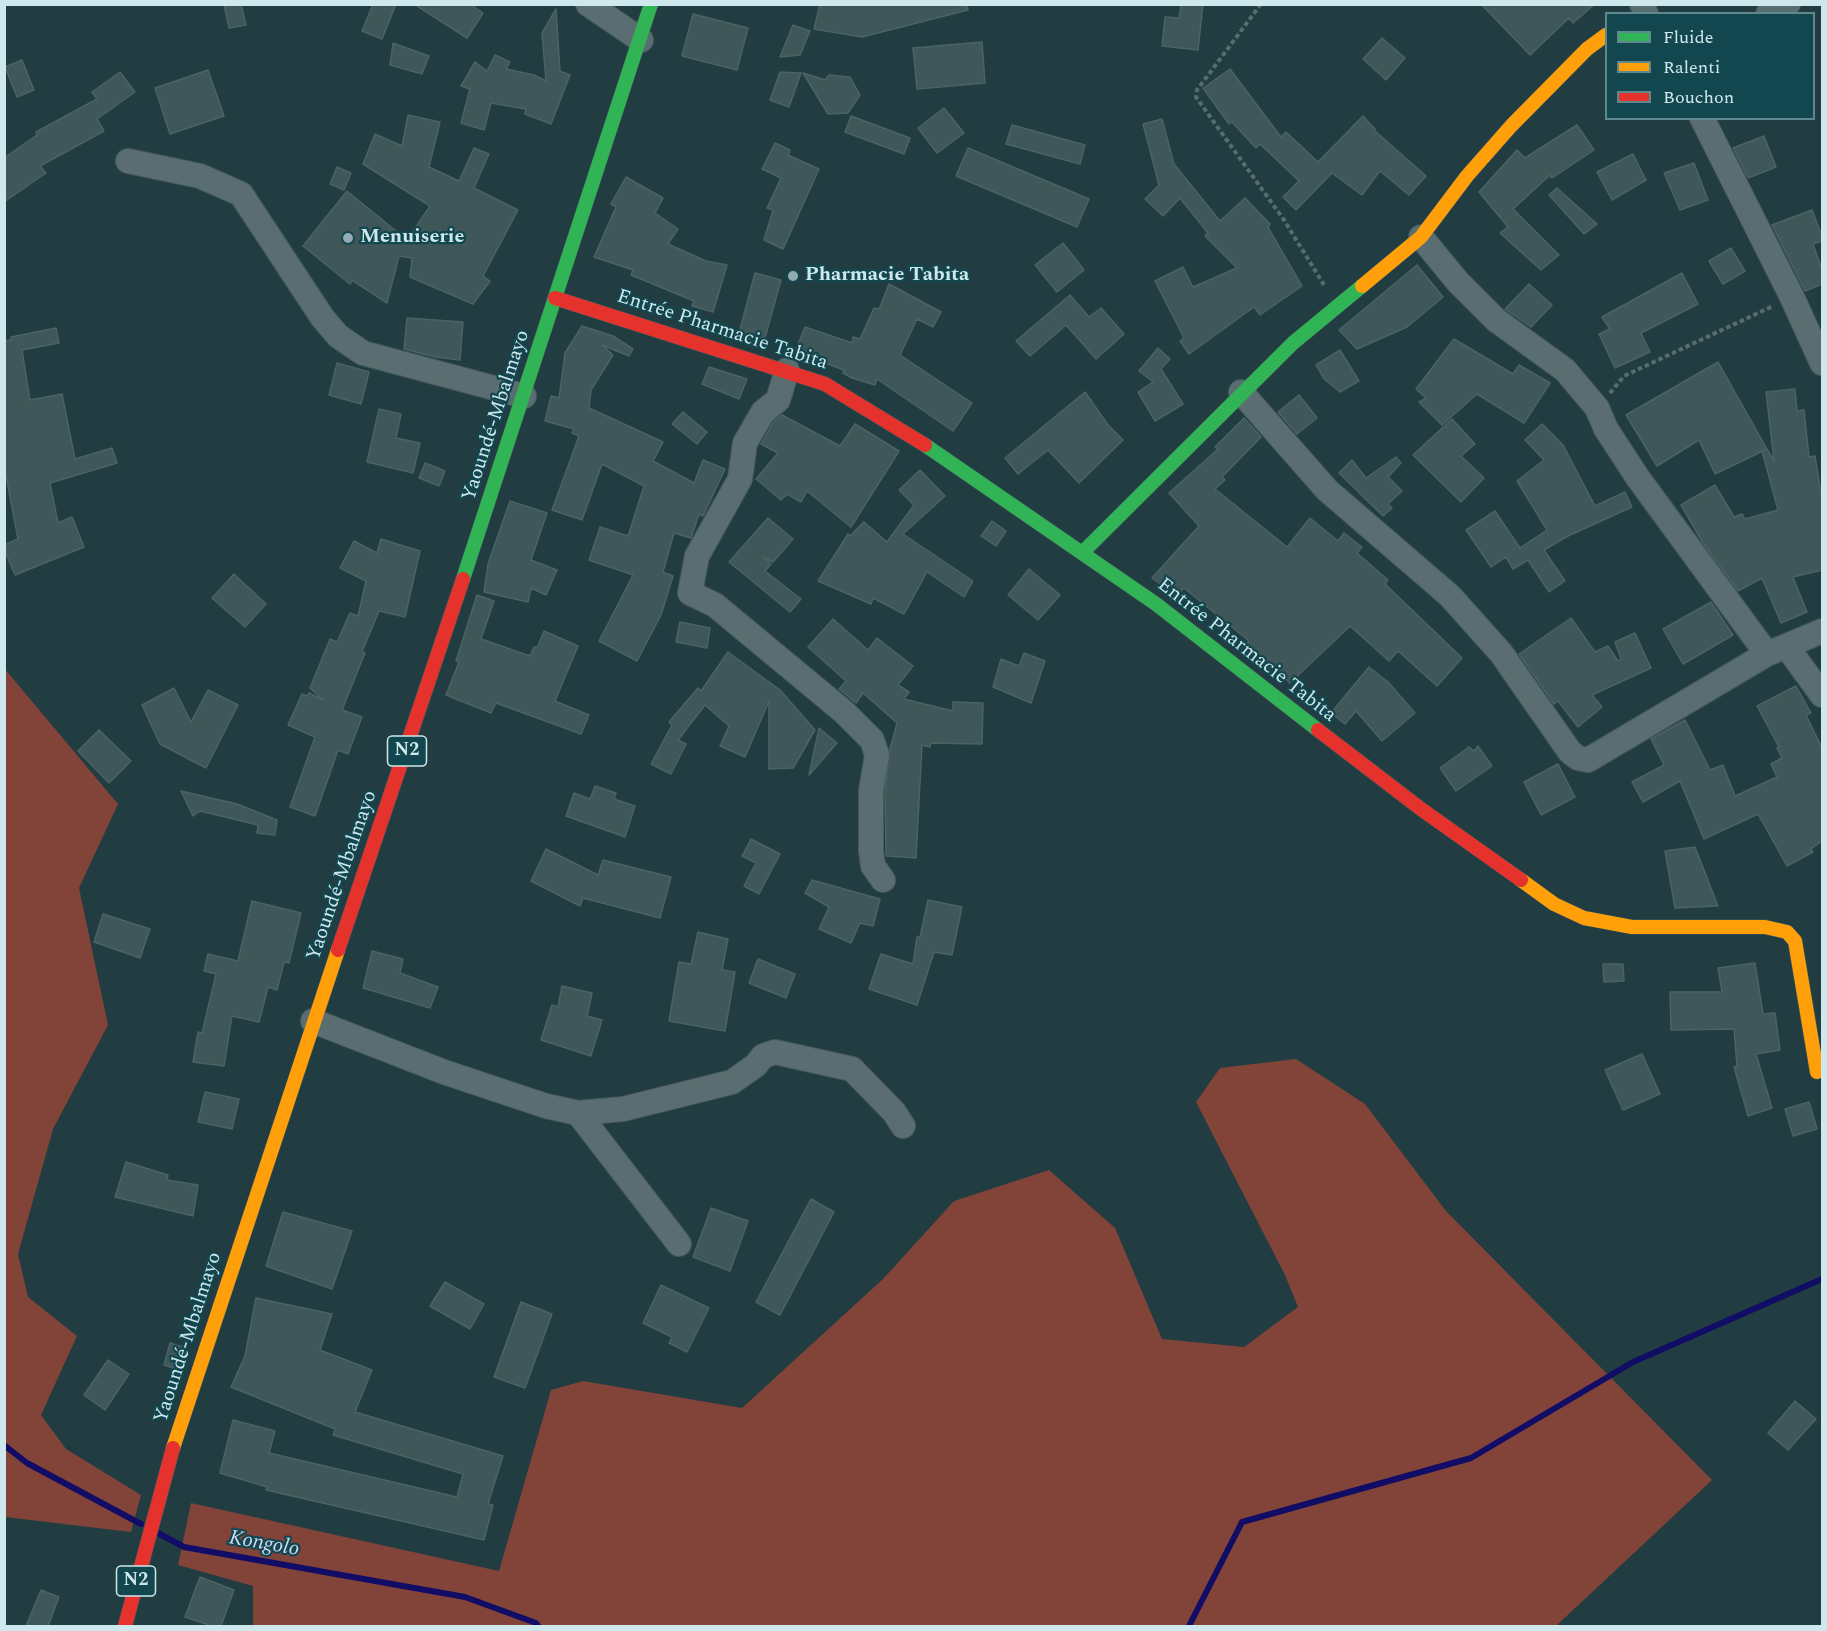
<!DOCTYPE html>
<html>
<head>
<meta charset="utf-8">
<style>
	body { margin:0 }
	#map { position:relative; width:1827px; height:1631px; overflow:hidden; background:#213d42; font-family:Spectral,serif }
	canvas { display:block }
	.frame { position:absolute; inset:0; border:6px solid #cfe8ed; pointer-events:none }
	.legend { position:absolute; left:1605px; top:12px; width:210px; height:108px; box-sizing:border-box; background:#13474f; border:2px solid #5e878e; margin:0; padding:8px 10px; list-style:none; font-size:18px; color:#cfe8ed }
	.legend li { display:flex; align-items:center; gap:12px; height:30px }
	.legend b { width:30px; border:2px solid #5e878e }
</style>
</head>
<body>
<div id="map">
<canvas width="1827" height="1631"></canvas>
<div class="frame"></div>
<ul class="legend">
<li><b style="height:8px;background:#30b455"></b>Fluide</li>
<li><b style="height:8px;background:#ff9f0a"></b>Ralenti</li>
<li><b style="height:8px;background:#e5322d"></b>Bouchon</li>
</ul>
</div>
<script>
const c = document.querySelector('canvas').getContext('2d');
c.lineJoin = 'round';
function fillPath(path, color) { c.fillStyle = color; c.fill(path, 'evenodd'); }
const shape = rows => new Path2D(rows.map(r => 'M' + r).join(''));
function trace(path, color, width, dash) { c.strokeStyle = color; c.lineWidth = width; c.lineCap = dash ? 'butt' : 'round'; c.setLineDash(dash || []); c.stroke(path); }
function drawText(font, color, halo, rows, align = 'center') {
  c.font = font + ' Spectral,serif'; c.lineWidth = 4.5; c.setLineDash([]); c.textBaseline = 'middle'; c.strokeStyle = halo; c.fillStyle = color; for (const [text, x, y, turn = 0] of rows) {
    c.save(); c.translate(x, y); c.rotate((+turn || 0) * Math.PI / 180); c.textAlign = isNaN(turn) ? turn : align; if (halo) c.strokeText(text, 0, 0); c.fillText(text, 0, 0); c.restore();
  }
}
const green = shape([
	[4,668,118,804,79,888,108,1025,53,1129,18,1254,28,1297,77,1336,41,1415,66,1449,141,1495,131,1532,5,1517],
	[1296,1059,1365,1104,1446,1211,1712,1480,1556,1626,253,1626,253,1586,178,1565,191,1503,499,1571,551,1390,583,1381,742,1408,883,1279,954,1201,1049,1170,1115,1228,1162,1339,1244,1347,1298,1307,1285,1275,1196,1102,1220,1068]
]);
const stream = shape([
	[4,1445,27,1463,141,1524],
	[158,1533,184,1547,465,1597,536,1623,538,1626],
	[1189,1626,1242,1522,1471,1458,1633,1362,1822,1279]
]);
const building = shape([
	[224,4,241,4,246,25,229,28,224,4],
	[373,4,396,4,382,39,362,31,373,4],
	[414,4,470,4,483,13,467,38,414,4],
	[820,4,967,4,968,10,862,37,814,29,820,4],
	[1181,4,1203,4,1198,50,1162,46,1165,17,1179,18,1181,4],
	[1481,4,1595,4,1573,23,1569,18,1530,55,1481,4],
	[556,9,560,71,570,75,551,124,525,114,526,109,491,103,484,130,461,123,470,89,461,86,475,62,487,71,495,55,510,62,506,69,534,75,546,81,542,33,556,9],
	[693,14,748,28,737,70,682,56,693,14],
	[793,25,810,31,800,55,780,57,793,25],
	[1382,38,1405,58,1386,80,1363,59,1382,38],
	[982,42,985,83,917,89,913,48,982,42],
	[393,43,429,56,422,74,390,65,393,43],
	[22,60,34,90,17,97,5,67,22,60],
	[1230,69,1281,137,1286,132,1318,162,1363,116,1375,129,1374,130,1426,176,1409,195,1380,171,1362,195,1332,173,1296,210,1283,197,1299,181,1260,144,1256,148,1232,122,1229,124,1203,88,1230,69],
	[208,70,224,116,170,134,155,88,208,70],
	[120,72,135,92,97,119,104,131,40,166,46,173,4,202,4,158,37,135,36,132,97,99,92,92,120,72],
	[780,72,801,73,789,107,770,100,780,72],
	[803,73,825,80,829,75,850,77,860,95,848,113,828,114,803,73],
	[944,108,964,133,937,153,918,128,944,108],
	[408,115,440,122,429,167,459,181,474,148,489,154,474,188,518,210,483,276,490,281,473,304,410,277,412,258,399,256,387,303,352,280,350,284,303,246,347,191,407,240,430,206,363,164,375,134,402,146,408,115],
	[851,116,910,138,904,154,845,132,851,116],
	[1162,119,1174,164,1220,221,1245,198,1270,224,1268,227,1302,286,1260,315,1254,307,1189,354,1180,341,1184,338,1155,281,1183,267,1193,287,1237,268,1205,236,1208,233,1180,198,1163,216,1145,199,1159,185,1143,124,1162,119],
	[1012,125,1085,145,1080,164,1006,144,1012,125],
	[1577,125,1594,150,1552,178,1550,175,1513,209,1559,255,1541,270,1500,233,1508,227,1479,192,1517,150,1525,158,1577,125],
	[1764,136,1776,167,1748,178,1733,148,1764,136],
	[775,143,790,150,788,155,819,169,783,249,764,240,773,210,767,208,781,178,762,169,775,143],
	[968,148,1089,199,1077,227,956,176,968,148],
	[1633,154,1646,180,1612,200,1597,172,1633,154],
	[1694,163,1708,200,1680,210,1664,173,1694,163],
	[337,167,351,173,344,190,330,184,337,167],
	[626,177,663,198,655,213,678,229,668,244,706,261,727,265,713,312,692,306,694,301,631,275,633,270,594,257,616,207,611,204,626,177],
	[1557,188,1597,224,1584,234,1549,195,1557,188],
	[1812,210,1822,236,1822,241,1813,244,1822,270,1822,284,1805,291,1772,225,1812,210],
	[1063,243,1084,270,1057,292,1035,265,1063,243],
	[1731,248,1745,271,1723,284,1709,261,1731,248],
	[1417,265,1443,297,1407,327,1357,349,1339,330,1417,265],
	[755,273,781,280,763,345,738,337,755,273],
	[1682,273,1698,304,1641,333,1650,352,1615,368,1599,334,1610,329,1602,317,1682,273],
	[889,284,941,312,933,327,917,319,900,355,972,403,953,431,877,379,875,385,852,378,843,373,844,370,795,352,805,327,852,343,853,337,860,339,874,308,879,309,889,284],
	[1529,284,1552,305,1531,327,1505,309,1529,284],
	[1070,295,1089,317,1101,308,1124,334,1096,359,1066,325,1030,356,1016,341,1070,295],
	[407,318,463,322,460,360,435,357,404,349,407,318],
	[582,326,613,336,633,349,629,356,602,345,613,355,591,390,589,408,663,442,653,461,694,483,703,460,725,469,703,516,699,514,691,538,674,533,663,572,673,576,661,615,637,661,599,641,633,575,589,560,600,527,628,536,644,486,602,464,582,520,552,510,579,436,572,433,574,429,545,421,551,396,559,398,565,353,582,326],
	[56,328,59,343,22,350,30,400,62,394,75,459,112,448,117,463,50,483,58,523,72,517,84,547,15,575,4,549,4,545,18,539,4,465,4,341,11,340,11,337,56,328],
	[1454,339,1513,374,1519,365,1550,383,1524,423,1477,394,1442,425,1419,402,1426,398,1416,389,1454,339],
	[1158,348,1170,359,1161,369,1183,404,1155,421,1138,392,1153,382,1139,371,1158,348],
	[1340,350,1359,381,1340,392,1324,379,1316,365,1340,350],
	[1718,362,1767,449,1715,474,1699,440,1657,466,1626,415,1718,362],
	[337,363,369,372,361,404,329,395,337,363],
	[709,367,747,379,739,399,702,384,709,367],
	[1795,389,1797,411,1804,410,1809,457,1815,456,1822,500,1822,570,1793,577,1807,612,1781,623,1762,578,1738,591,1703,543,1681,505,1715,485,1734,517,1742,514,1745,519,1778,510,1762,451,1767,449,1774,461,1766,392,1795,389],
	[1085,392,1108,425,1123,440,1079,483,1048,450,1018,474,1005,458,1085,392],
	[1299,395,1317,418,1297,434,1278,412,1299,395],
	[379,409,401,414,396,438,420,443,413,473,367,462,379,409],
	[683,412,707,432,697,444,672,424,683,412],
	[782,415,840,446,855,424,899,451,851,527,807,491,801,502,787,494,781,500,756,479,778,453,761,444,774,421,782,415],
	[1244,418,1261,437,1222,477,1225,480,1215,489,1287,547,1310,518,1338,541,1344,533,1362,547,1357,553,1388,580,1385,584,1462,658,1437,686,1398,651,1389,661,1350,626,1290,683,1272,664,1269,668,1243,648,1249,641,1184,588,1177,596,1152,578,1199,526,1169,493,1218,449,1215,447,1244,418],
	[1452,419,1475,444,1461,456,1484,478,1461,502,1413,455,1452,419],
	[1542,424,1563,445,1595,506,1625,492,1632,507,1568,536,1544,550,1565,581,1549,592,1528,560,1513,569,1506,557,1491,567,1466,530,1495,511,1520,548,1547,530,1517,481,1544,460,1525,440,1542,424],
	[1396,457,1401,463,1388,477,1402,491,1388,504,1392,508,1383,516,1339,473,1352,460,1366,478,1396,457],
	[425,463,445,471,439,486,419,478,425,463],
	[920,470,945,496,903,534,973,581,964,597,927,572,904,614,873,598,871,604,818,581,848,534,850,536,864,522,887,542,914,505,899,490,920,470],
	[510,501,547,513,531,560,557,570,546,595,531,588,528,602,484,592,488,564,510,501],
	[768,518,793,539,773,562,763,557,771,564,765,571,801,599,790,612,729,562,768,518],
	[992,521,1006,531,996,546,981,536,992,521],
	[381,539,420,551,405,617,379,611,362,652,365,653,342,710,362,717,348,754,338,750,315,816,290,807,315,737,288,725,302,694,307,696,309,693,323,700,310,688,330,639,337,642,350,613,358,616,366,581,340,568,354,541,377,553,381,539],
	[1029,569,1060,595,1038,620,1008,595,1029,569],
	[234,574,266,604,245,627,212,598,234,574],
	[477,595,494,601,481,639,530,656,534,647,537,648,544,631,578,646,555,701,589,715,581,734,496,703,491,713,446,695,459,662,456,661,477,595],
	[1711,602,1733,635,1683,664,1663,629,1711,602],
	[1571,618,1595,652,1608,646,1618,661,1621,659,1615,642,1635,633,1651,668,1592,695,1602,707,1578,727,1558,701,1554,704,1519,654,1571,618],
	[833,619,868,650,877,638,913,666,898,685,909,692,904,699,953,711,953,702,983,703,982,744,931,743,930,747,922,745,916,858,886,856,885,792,890,749,897,723,863,693,856,703,839,689,846,681,808,647,833,619],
	[680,622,710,628,707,648,676,642,680,622],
	[728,652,780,690,815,730,793,768,769,769,769,701,745,757,720,746,729,726,705,705,678,740,686,744,671,774,651,764,672,725,669,722,698,688,701,691,728,652],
	[1024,653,1045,661,1031,703,993,687,1001,659,1019,666,1024,653],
	[1369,667,1388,682,1415,713,1382,741,1356,711,1345,724,1331,713,1369,667],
	[1796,686,1811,713,1806,715,1822,748,1822,841,1811,849,1813,852,1787,866,1758,814,1704,839,1680,781,1643,802,1632,782,1664,765,1651,739,1685,720,1710,770,1723,765,1735,796,1777,777,1771,764,1782,758,1777,748,1779,747,1757,706,1796,686],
	[174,688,191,722,208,690,238,705,206,768,160,744,142,705,174,688],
	[819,728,837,743,809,775,819,728],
	[99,730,131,761,109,783,78,751,99,730],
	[1478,746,1492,766,1456,791,1440,768,1469,747,1474,751,1478,746],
	[1558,764,1575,797,1541,815,1524,782,1558,764],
	[595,786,616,793,614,799,635,806,625,837,566,816,574,793,590,799,595,786],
	[181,791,237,804,277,820,275,835,257,833,258,825,200,811,193,816,181,791],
	[751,839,780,854,759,894,744,886,756,863,742,856,751,839],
	[1695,847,1718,906,1675,908,1665,851,1695,847],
	[546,849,598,875,603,860,671,877,660,918,583,898,580,906,531,881,546,849],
	[812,880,880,899,873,926,860,923,851,943,819,929,829,907,805,893,812,880],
	[928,900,962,907,952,955,934,952,917,1005,869,989,881,954,913,964,917,937,920,937,928,900],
	[252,901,301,913,289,963,284,962,277,990,268,987,259,1022,232,1016,224,1066,193,1062,198,1032,202,1033,216,974,204,971,208,954,238,961,252,901],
	[103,914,150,929,140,958,94,942,103,914],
	[698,932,728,939,722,970,735,972,725,1031,669,1021,679,962,691,964,698,932],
	[372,951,403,959,400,973,438,987,430,1008,363,988,372,951],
	[758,959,795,974,786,998,749,983,758,959],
	[1755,963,1763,1014,1775,1013,1780,1050,1756,1054,1772,1108,1748,1116,1734,1067,1737,1066,1734,1029,1671,1030,1670,992,1722,992,1718,968,1755,963],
	[1603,964,1623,964,1624,981,1604,982,1603,964],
	[562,986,592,993,587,1016,602,1020,591,1056,541,1040,552,1005,558,1007,562,986],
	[1642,1054,1660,1094,1623,1110,1605,1070,1642,1054],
	[205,1092,239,1099,232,1129,198,1122,205,1092],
	[1809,1102,1817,1129,1793,1136,1785,1109,1809,1102],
	[126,1162,168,1175,167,1180,198,1185,193,1216,115,1197,126,1162],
	[811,1199,834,1212,780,1315,756,1302,811,1199],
	[711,1208,748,1221,730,1271,693,1257,711,1208],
	[283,1212,352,1231,332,1289,266,1266,283,1212],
	[445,1282,484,1304,470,1329,430,1306,445,1282],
	[661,1285,709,1308,687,1352,669,1343,672,1337,643,1323,661,1285],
	[256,1298,332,1314,320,1350,372,1370,355,1412,503,1456,488,1504,493,1505,484,1540,266,1490,267,1487,220,1473,233,1420,275,1431,269,1453,457,1497,463,1474,333,1435,335,1429,231,1387,245,1356,256,1298],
	[521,1302,552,1314,525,1388,494,1377,521,1302],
	[170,1343,186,1348,179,1370,164,1365,170,1343],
	[108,1360,129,1374,105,1410,84,1395,108,1360],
	[1795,1401,1816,1419,1788,1450,1768,1433,1795,1401],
	[200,1577,234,1590,221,1626,212,1626,185,1617,200,1577],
	[41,1590,59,1597,48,1626,26,1626,41,1590]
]);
const path = shape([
	[1261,4,1197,90,1196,97,1284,220,1324,285],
	[1610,393,1624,376,1773,306]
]);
const street = shape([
	[588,4,641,40],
	[1642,4,1646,14],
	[1768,14,1788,4],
	[1702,118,1792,297,1822,363],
	[128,161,200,176,241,194,322,317,338,336,363,353,524,396],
	[1421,237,1458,282,1496,320,1565,370,1597,408,1606,429,1638,478,1767,654],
	[787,370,778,400,763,412,745,443,740,479,697,556,690,593,715,605,844,712,872,740,877,755,871,791,871,851,873,866,883,880],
	[1241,392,1327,490,1450,596,1501,653,1570,752,1578,758,1588,760,1767,654,1822,631],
	[1787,647,1822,695],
	[313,1021,444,1072,546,1106,578,1113,623,1109,732,1082,756,1065,763,1056,775,1052,852,1069,894,1112,903,1126],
	[578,1113,679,1244]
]);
const fast = shape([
	[925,445,1156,604,1318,730],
	[1082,553,1293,343,1362,286],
	[463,579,651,4]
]);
const slow = shape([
	[1362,286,1421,237,1467,176,1511,126,1587,49,1606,35],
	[1521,880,1554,904,1584,918,1632,927,1765,927,1787,932,1795,941,1817,1072],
	[173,1448,338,950]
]);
const jam = shape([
	[555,298,825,384,925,445],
	[1318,730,1421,809,1521,880],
	[338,950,463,579],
	[125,1626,173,1448]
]);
const markers = [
	[348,238,6,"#92acb1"],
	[793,276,6,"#92acb1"]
];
const shields = [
	[407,751,39],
	[136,1581,39]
];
const shieldNames = [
	["N2",407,751],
	["N2",136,1581]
];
const poiNames = [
	["Menuiserie",360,238],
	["Pharmacie Tabita",805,276]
];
const streetNames = [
	["Entrée Pharmacie Tabita",722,331,18],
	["Yaoundé-Mbalmayo",497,416,-72],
	["Entrée Pharmacie Tabita",1246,651,38],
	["Yaoundé-Mbalmayo",343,876,-71],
	["Yaoundé-Mbalmayo",189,1338,-72]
];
const waterNames = [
	["Kongolo",264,1545,10]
];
fillPath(green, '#824339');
trace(stream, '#110c66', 6);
fillPath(building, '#3f5759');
trace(building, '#4c6264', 1.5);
trace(street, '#455a5d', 26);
trace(fast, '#455a5d', 15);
trace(slow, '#455a5d', 15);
trace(jam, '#455a5d', 15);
trace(path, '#596b6d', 4, [4.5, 3]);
trace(street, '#5a6d70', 24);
trace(fast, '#30b455', 14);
trace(slow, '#ff9f0a', 14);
trace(jam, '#e5322d', 14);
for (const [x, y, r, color] of markers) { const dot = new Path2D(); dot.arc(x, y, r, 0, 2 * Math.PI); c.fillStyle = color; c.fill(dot); trace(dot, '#13474f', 2); }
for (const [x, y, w] of shields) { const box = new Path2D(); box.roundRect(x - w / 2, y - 15, w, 30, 4.5); c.fillStyle = '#13474f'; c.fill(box); trace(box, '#cfe8ed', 1.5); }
drawText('bold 18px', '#cfe8ed', null, shieldNames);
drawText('bold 20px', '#cfe8ed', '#13474f', poiNames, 'left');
drawText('20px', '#cfe8ed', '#13474f', streetNames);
drawText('italic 21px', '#d1daf4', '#13474f', waterNames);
</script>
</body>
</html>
